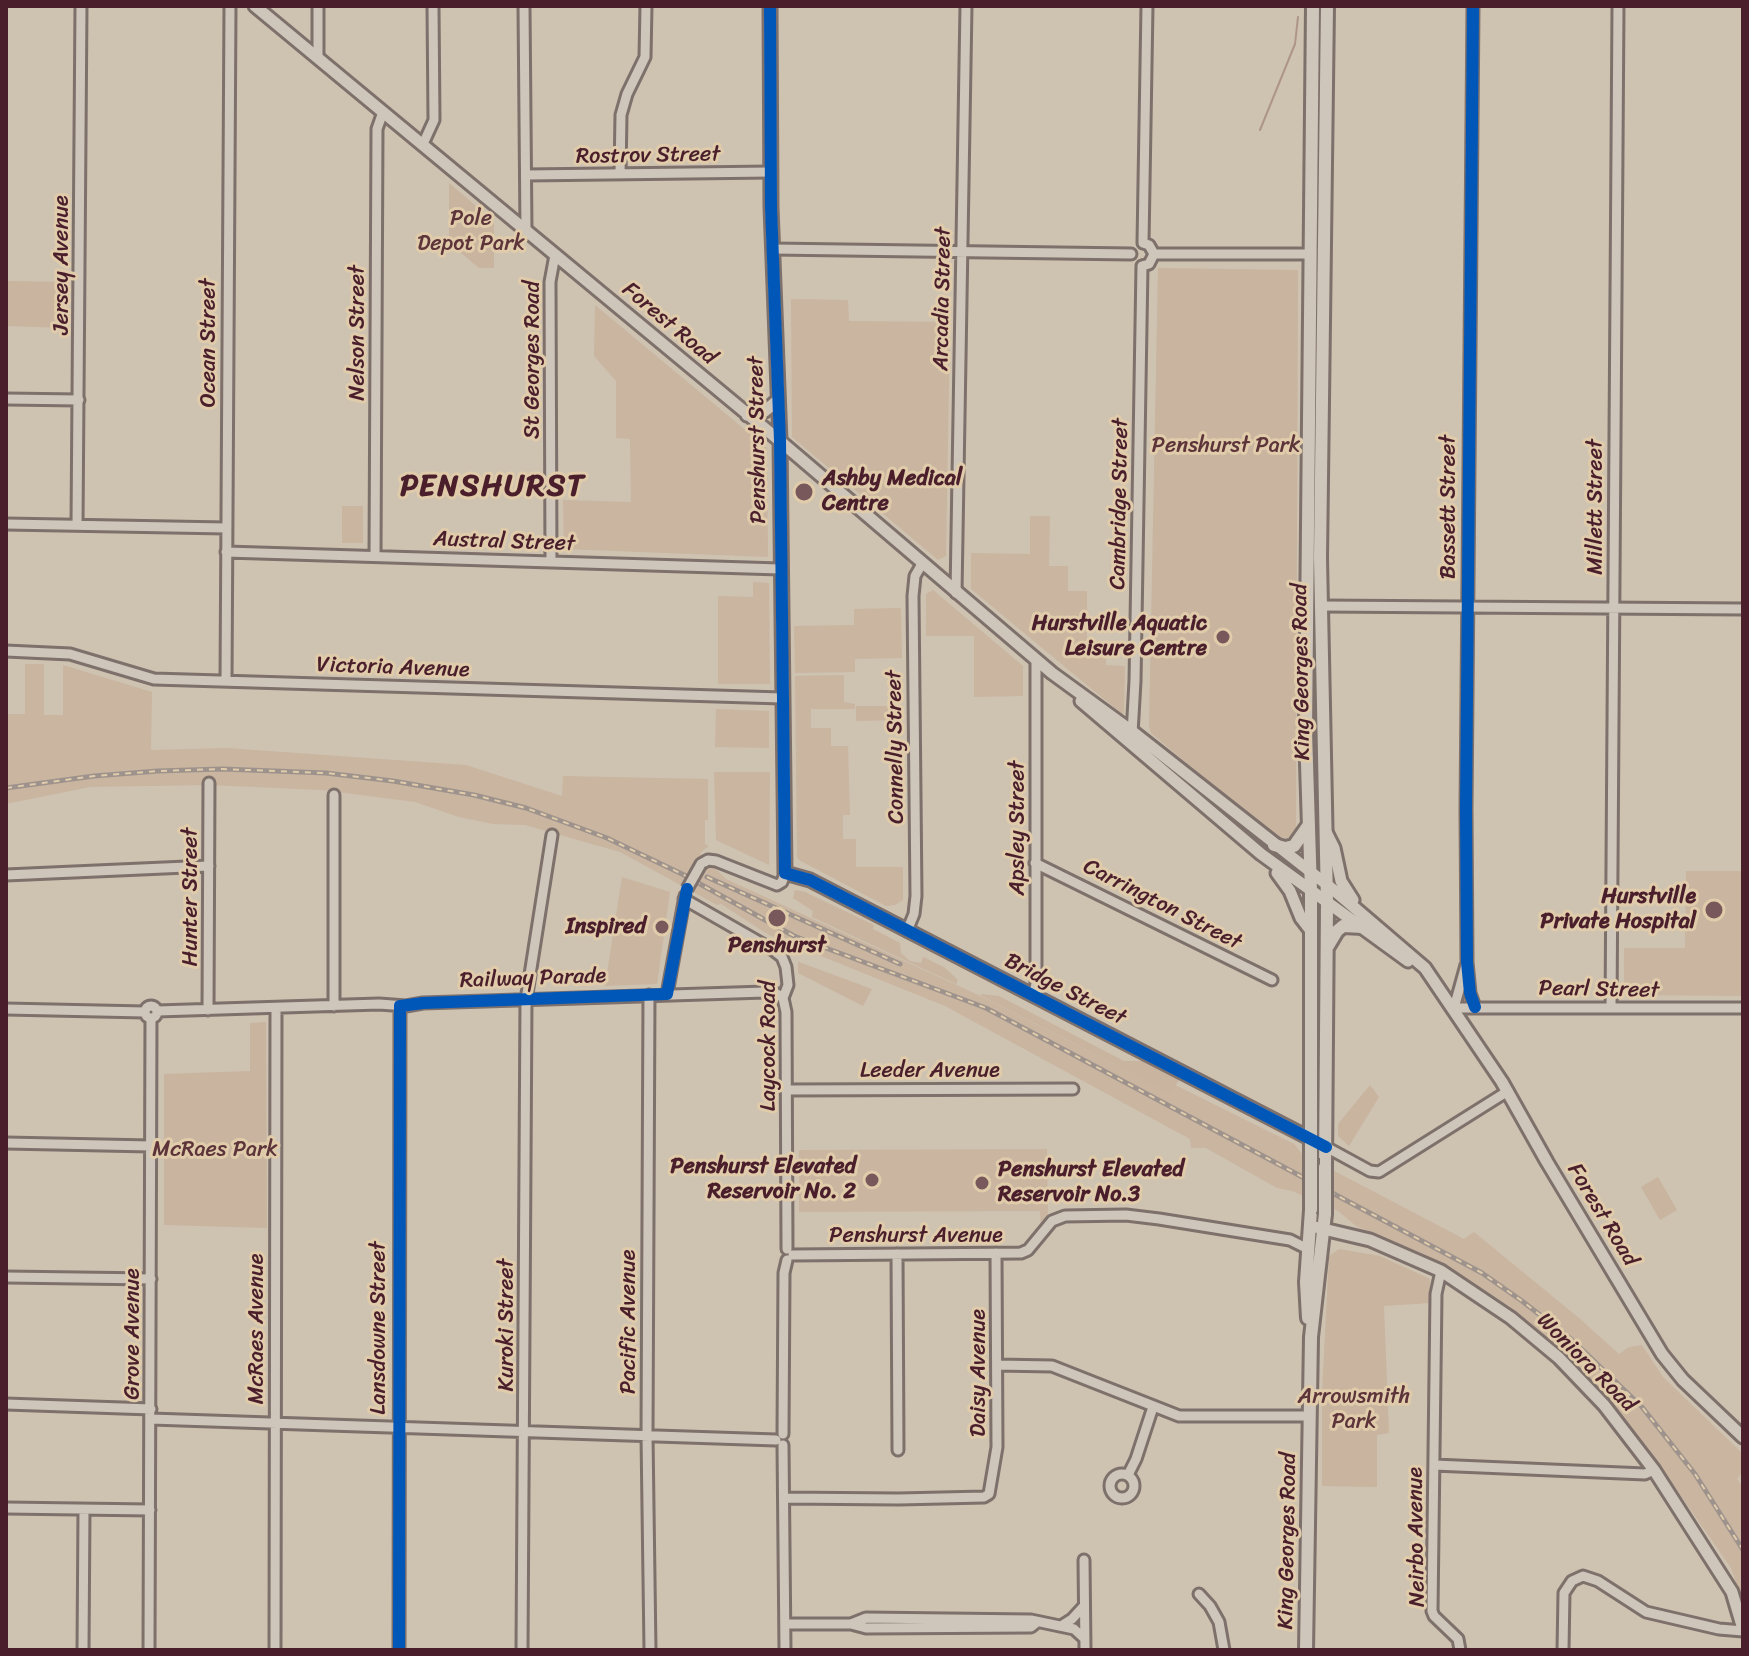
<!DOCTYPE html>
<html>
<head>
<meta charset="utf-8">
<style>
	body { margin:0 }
	#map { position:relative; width:1749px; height:1656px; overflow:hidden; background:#cec2b1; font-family:Sriracha,sans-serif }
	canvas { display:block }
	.frame { position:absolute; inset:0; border:8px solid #4a1f2b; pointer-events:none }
</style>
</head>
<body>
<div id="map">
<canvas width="1749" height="1656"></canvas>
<div class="frame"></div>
</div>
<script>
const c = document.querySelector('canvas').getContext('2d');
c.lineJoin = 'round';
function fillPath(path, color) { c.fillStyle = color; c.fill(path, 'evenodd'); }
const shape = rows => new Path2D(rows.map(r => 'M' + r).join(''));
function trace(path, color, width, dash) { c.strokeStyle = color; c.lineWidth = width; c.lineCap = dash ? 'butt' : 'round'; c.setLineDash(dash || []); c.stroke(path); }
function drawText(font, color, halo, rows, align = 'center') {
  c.font = font + ' Sriracha,sans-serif'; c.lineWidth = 6; c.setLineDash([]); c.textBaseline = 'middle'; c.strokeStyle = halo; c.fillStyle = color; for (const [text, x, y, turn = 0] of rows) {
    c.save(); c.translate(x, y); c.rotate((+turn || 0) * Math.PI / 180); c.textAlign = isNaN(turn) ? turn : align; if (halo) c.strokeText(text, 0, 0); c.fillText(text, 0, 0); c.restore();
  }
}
const built = shape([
	[791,299,848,300,849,321,950,322,946,556,938,560,792,437],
	[595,305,767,448,768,557,564,549,563,500,631,502,630,439,616,438,616,381,594,356],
	[342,506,363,506,363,543,342,543],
	[1030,516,1050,516,1049,566,1068,566,1068,591,1087,591,1087,649,1106,649,1106,665,1125,666,1124,713,1122,714,971,589,971,553,1030,554],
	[753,582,769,583,770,684,718,684,718,596,753,597],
	[933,590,1023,666,1023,696,974,697,974,636,926,636,926,594],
	[901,608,902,658,855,659,855,672,795,673,794,626,854,625,854,609],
	[25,664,44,664,44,715,63,715,63,665,152,692,151,750,226,748,466,765,562,796,563,776,708,779,708,820,705,820,705,844,709,846,700,853,726,879,989,1000,1114,1064,1139,1067,1294,1144,1302,1154,1464,1239,1474,1232,1579,1318,1619,1354,1629,1347,1642,1345,1663,1377,1743,1454,1741,1462,1743,1471,1737,1479,1743,1487,1743,1603,1731,1568,1652,1454,1575,1362,1509,1306,1426,1255,1356,1226,1338,1211,1292,1191,1277,1188,1206,1148,1191,1148,1190,1139,945,1006,769,935,721,904,717,905,620,852,525,825,493,824,459,817,415,802,322,790,209,785,90,787,6,804,6,714,25,714],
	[844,675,844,702,855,704,855,709,811,709,811,728,831,728,831,746,848,746,850,815,843,815,843,839,856,839,856,867,903,867,903,900,895,905,886,906,799,860,797,857,795,676],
	[716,709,769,711,769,748,715,747],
	[714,772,770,772,769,865,716,840],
	[1686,871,1743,871,1743,996,1628,995,1624,991,1624,948,1685,948],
	[622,877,670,892,657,984,605,986],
	[1047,1149,1048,1217,1041,1227,1040,1211,799,1212,799,1150]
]);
const green = shape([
	[449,183,494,221,494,268,479,268,449,243],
	[1158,268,1298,270,1296,827,1294,835,1290,838,1277,837,1259,824,1151,733,1149,727],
	[7,281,66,282,65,328,7,326],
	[856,706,903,706,903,720,856,721],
	[795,890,805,892,874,925,873,929,900,943,901,953,910,961,921,963,923,957,944,967,958,980,956,984,812,917,813,911,793,898],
	[798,962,799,962,872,989,863,1006,798,973],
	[982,994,999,996,1124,1061,1148,1061,1179,1080,1171,1093,980,995],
	[266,1022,267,1228,164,1225,164,1074,250,1071,250,1023],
	[1370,1085,1379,1097,1349,1146,1338,1136,1338,1124],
	[1658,1177,1677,1210,1660,1220,1641,1187],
	[1339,1249,1380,1256,1430,1279,1430,1303,1384,1306,1389,1433,1377,1435,1377,1487,1322,1486,1322,1393,1329,1256]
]);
const stream = shape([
	[1260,130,1295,44,1298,17]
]);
const minor = shape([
	[318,6,318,58],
	[524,6,526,231],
	[1473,6,1466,809,1467,962,1470,993,1475,1007],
	[423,144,434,120,433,6],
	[620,174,621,115,627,94,645,57,646,6],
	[526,175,771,172],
	[1143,243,1147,6],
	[773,249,1131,254],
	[1154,254,1309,254],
	[1142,266,1149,264,1154,254,1149,245,1143,243],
	[6,399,79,400],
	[6,524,226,528],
	[77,525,81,6],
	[226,552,780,569],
	[375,556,377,129,383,112],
	[551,561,550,282,555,255],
	[956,593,966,6],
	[1321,606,1743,609],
	[6,651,70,654,154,679,782,698],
	[226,681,230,6],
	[1132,734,1135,681,1142,266],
	[1035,863,1272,980],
	[701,864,708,860,716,861,777,885,782,882,785,873],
	[6,875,209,866],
	[684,899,773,950,782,957,786,967,788,985,783,998,786,1012,787,1249],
	[907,931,914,914,916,896,913,596,915,576,922,564],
	[1466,965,1454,1008,1743,1008],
	[667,994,685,896],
	[649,995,647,1436,650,1650],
	[1033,996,1036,984,1036,660],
	'145 1012a6 6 0 1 1 12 0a6 6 0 1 1-12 0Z',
	[334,1006,334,795],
	[1611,1008,1618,6],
	[6,1009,145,1012],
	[208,1010,209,783],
	[157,1011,379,1004,406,1006,423,1003,765,992,777,994,783,998],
	[787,1090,1073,1089],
	[6,1143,151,1146],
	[1326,1147,1370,1171,1379,1172,1508,1091],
	[897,1254,898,1450],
	[793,1255,1021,1253,1028,1250,1052,1221,1065,1216,1126,1215,1159,1219,1290,1240,1308,1249],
	[1441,1271,1436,1294,1432,1611,1434,1616,1458,1639,1460,1650],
	[6,1277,151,1279],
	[997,1365,1052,1366,1179,1416,1310,1416],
	[6,1404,151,1409],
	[151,1419,776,1440],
	[783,1434,784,1273,787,1260],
	[783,1445,785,1650],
	[1434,1465,1645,1474,1654,1470],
	'1110 1486a12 12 0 1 1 24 0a12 12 0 1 1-24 0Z',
	[1128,1475,1136,1459,1153,1407],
	[784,1498,899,1499,984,1497,989,1494,997,1447,996,1253],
	[6,1508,150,1510],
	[1084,1560,1085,1650],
	[1199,1594,1210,1606,1219,1622,1224,1650],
	[785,1624,851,1624,866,1628,1031,1627,1036,1623],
	[851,1624,866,1618,1031,1620,1074,1629,1085,1639],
	[1061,1626,1072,1619,1084,1606],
	[83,1650,84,1510],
	[149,1650,151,1018],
	[275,1650,276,1008],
	[399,1650,400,1006],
	[522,1650,526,1000,552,835],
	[1563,1650,1564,1593,1572,1581,1583,1576,1598,1581,1646,1612,1719,1629,1743,1631]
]);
const major = shape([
	[255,6,780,441,1052,673,1133,732,1335,891,1425,968,1502,1082,1547,1162,1662,1354,1683,1380,1743,1437],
	[770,6,771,207,780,441,785,873,810,880,1311,1139],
	[747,415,765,411,778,400],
	[1081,701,1261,854,1408,961],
	[1326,832,1334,848,1341,881,1353,900],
	[1277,873,1290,891,1301,918,1311,931],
	[1315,1227,1370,1240,1441,1271,1511,1318,1559,1358,1604,1405,1654,1470,1732,1592,1743,1629]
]);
const highway = shape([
	[1274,845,1285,848,1294,846,1308,826],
	[1328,946,1337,931,1343,926,1363,927],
	[1311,1158,1311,892,1306,731,1313,6],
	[1325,1167,1327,903,1320,558,1327,6],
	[1308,1318,1306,1282,1311,1210],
	[1306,1650,1311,1337,1325,1214]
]);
const rail = shape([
	[6,788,94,776,158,771,222,769,326,773,393,781,474,795,526,808,607,838,682,874,794,936,986,1008,1482,1273,1522,1301,1571,1339,1642,1407,1695,1474,1743,1550],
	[707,877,900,964]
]);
const minorBridge = shape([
	[687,889,701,864]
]);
const highwayBridge = shape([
	[1311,1210,1311,1158],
	[1325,1214,1325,1167]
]);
const cycleway = shape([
	[770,6,771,207,780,441,785,873,810,880,1326,1147],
	[1473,6,1466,809,1467,962,1470,993,1475,1007],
	[399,1650,400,1006,423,1003,667,994,687,889]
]);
const markers = [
	[804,492,10,"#78585a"],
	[1223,637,8,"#78585a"],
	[1714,910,10,"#78585a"],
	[777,918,10,"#78585a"],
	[662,927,8,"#78585a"],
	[872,1180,8,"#78585a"],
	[982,1183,8,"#78585a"]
];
const streetNames = [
	["Rostrov Street",648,156,-1],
	["Jersey Avenue",62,265,-90],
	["Arcadia Street",943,299,-89],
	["Forest Road",669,324,40],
	["Nelson Street",358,333,-90],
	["Ocean Street",209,343,-90],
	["St Georges Road",533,360,-90],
	["Penshurst Street",758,440,-91],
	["Cambridge Street",1120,504,-89],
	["Bassett Street",1449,507,-90],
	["Millett Street",1596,507,-90],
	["Austral Street",504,542,2],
	["Victoria Avenue",393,668,2],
	["King Georges Road",1302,672,-91],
	["Connelly Street",896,747,-91],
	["Apsley Street",1018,828,-90],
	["Hunter Street",191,897,-90],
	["Carrington Street",1162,905,27],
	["Railway Parade",533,979,-2],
	["Bridge Street",1065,990,27],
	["Pearl Street",1599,990,1],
	["Laycock Road",769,1046,-90],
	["Leeder Avenue",930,1071],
	["Forest Road",1602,1215,59],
	["Penshurst Avenue",916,1236],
	["Pacific Avenue",629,1322,-90],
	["Kuroki Street",507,1325,-90],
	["Lansdowne Street",379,1328,-90],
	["McRaes Avenue",257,1329,-90],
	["Grove Avenue",133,1334,-90],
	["Woniora Road",1586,1363,45],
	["Daisy Avenue",979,1373,-90],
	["Neirbo Avenue",1417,1537,-91],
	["King Georges Road",1288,1541,-89]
];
const parkNames = [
	["Pole",471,219],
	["Depot Park",471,244],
	["Penshurst Park",1226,446],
	["McRaes Park",215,1150],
	["Arrowsmith",1354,1397],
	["Park",1354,1422]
];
const poiNames = [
	["Ashby Medical",822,479,"left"],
	["Centre",822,504,"left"],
	["Hurstville Aquatic",1207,624],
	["Leisure Centre",1207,649],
	["Hurstville",1696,897],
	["Private Hospital",1696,922],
	["Inspired",646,927],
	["Penshurst",777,946,"center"],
	["Penshurst Elevated",856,1167],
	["Reservoir No. 2",856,1192],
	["Penshurst Elevated",998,1170,"left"],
	["Reservoir No.3",998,1195,"left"]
];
const districtNames = [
	["PENSHURST",493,487]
];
fillPath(built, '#c9b5a0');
fillPath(green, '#c8b49f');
trace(stream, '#ae9587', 2);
trace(minor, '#7e706b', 15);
trace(major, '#7e706b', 17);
trace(highway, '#7e706b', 18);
trace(minor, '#cec6ba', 9);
trace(major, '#cec6ba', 11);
trace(highway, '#cec6ba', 12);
trace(rail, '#9e938c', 5);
trace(rail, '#e0cbaa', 2, [6]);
trace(minorBridge, '#7e706b', 15, []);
trace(highwayBridge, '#7e706b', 18, []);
trace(minorBridge, '#cec6ba', 9);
trace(highwayBridge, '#cec6ba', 12);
trace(cycleway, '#0057b8', 12);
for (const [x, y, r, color] of markers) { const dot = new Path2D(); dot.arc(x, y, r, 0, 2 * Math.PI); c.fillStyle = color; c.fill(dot); trace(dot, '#e0cbaa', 3); }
drawText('22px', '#4a1f2b', '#e0cbaa', streetNames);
drawText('22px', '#5c343a', '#e0cbaa', parkNames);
drawText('bold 22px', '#4a1f2b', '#e0cbaa', poiNames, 'right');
c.letterSpacing = '2px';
drawText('bold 30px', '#4a1f2b', '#e0cbaa', districtNames);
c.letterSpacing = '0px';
</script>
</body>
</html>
